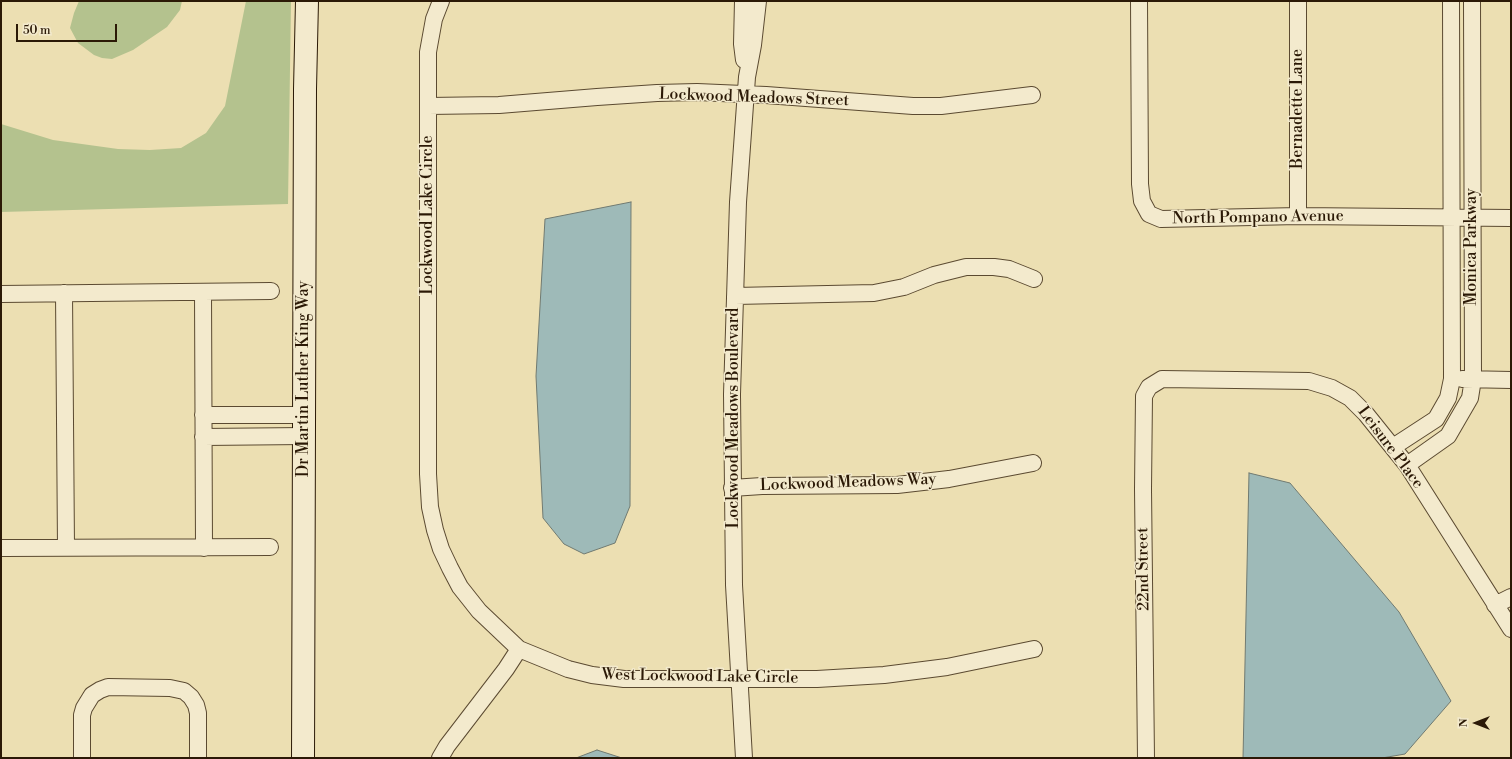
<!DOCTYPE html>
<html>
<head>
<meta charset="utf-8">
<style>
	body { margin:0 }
	#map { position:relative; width:1512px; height:759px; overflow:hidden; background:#ecdfb2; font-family:"Libre Bodoni",serif }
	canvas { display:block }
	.frame { position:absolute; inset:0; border:2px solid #2b1906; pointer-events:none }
	.north { position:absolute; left:1456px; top:703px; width:40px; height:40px; -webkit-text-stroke:3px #f3eacd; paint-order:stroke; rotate:270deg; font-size:11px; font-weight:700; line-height:16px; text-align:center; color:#2b1906 }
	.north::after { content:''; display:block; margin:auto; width:14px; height:18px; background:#2b1906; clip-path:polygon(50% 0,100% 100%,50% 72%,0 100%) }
	.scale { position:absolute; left:16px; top:24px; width:101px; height:18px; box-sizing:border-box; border:2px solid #2b1906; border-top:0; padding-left:5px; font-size:12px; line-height:14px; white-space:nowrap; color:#2b1906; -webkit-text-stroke:3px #f3eacd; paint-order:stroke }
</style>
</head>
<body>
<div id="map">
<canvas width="1512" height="759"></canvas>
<div class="frame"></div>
<div class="north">N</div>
<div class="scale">50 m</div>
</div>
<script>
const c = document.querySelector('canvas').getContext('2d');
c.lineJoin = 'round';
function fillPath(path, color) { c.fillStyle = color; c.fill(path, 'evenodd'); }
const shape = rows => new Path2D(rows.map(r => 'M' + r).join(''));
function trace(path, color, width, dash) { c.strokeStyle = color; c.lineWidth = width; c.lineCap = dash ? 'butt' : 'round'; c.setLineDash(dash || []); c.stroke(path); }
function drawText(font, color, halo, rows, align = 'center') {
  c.font = font + ' "Libre Bodoni",serif'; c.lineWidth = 3; c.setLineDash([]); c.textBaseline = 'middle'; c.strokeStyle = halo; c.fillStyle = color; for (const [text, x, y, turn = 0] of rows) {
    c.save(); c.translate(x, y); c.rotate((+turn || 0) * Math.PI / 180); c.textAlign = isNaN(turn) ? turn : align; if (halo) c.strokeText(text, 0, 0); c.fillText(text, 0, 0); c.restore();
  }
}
const green = shape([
	[79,1,182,1,180,10,167,27,133,50,112,59,102,58,94,55,78,43,70,28,74,13],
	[246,1,291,1,288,204,1,212,1,124,53,140,118,149,150,150,181,148,206,133,225,106]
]);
const water = shape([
	[631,202,630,506,615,543,584,554,564,544,543,518,536,376,545,219,631,202],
	[1249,473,1290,483,1399,612,1451,701,1405,754,1382,758,1243,758,1249,473],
	[597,750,622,758,576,758,597,750]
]);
const street = shape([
	[441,1,434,19,428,52,428,474,430,507,435,530,441,549,450,568,460,587,479,611,519,649,568,669,592,675,624,679,817,679,884,675,947,667,1034,649],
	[743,1,742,44,744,60],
	[1139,1,1140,184,1142,201,1149,214,1161,219,1298,216,1511,218],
	[1298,1,1298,216],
	[428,106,499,105,597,97,657,93,697,92,766,95,913,106,941,106,1032,95],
	[203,292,204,548],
	[64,293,66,548],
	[1,294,271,291],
	[735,296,874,293,904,287,934,275,966,267,994,267,1009,269,1034,279],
	[1462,379,1511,380],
	[203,415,304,415],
	[203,437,304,436],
	[1393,447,1436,419,1448,398,1452,379,1451,1],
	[1407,465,1448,436,1470,398,1473,379,1472,1],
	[732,488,762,486,897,485,949,479,1033,463],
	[1,548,270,547],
	[1495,605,1511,597],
	[82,758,82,715,84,708,92,695,100,690,108,687,170,688,184,691,191,697,196,705,198,713,198,758],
	[440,758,447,746,506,669,519,649],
	[744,758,734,585,732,394,738,202,747,77,753,45,758,1],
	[1146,758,1143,489,1144,396,1149,387,1162,379,1309,381,1332,388,1350,398,1366,414,1407,465,1511,629]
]);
const secondary = shape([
	[303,758,305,89,307,1]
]);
const streetNames = [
	["Lockwood Meadows Street",754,98,2],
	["Bernadette Lane",1298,109,-90],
	["Lockwood Lake Circle",428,215,-90],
	["North Pompano Avenue",1258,218,-1],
	["Monica Parkway",1472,247,-90],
	["Dr Martin Luther King Way",304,379,-90],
	["Lockwood Meadows Boulevard",734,418,-90],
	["Leisure Place",1390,448,53],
	["Lockwood Meadows Way",848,483,-2],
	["22nd Street",1144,569,-91],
	["West Lockwood Lake Circle",700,677,1]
];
fillPath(green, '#b4c28e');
fillPath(water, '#9ebab8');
trace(water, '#707a71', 1);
trace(street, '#5b4a31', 18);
trace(secondary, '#2b1906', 24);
trace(street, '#f3eacd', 16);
trace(secondary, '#f3eacd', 22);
drawText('16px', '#2b1906', '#f3eacd', streetNames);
</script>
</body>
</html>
